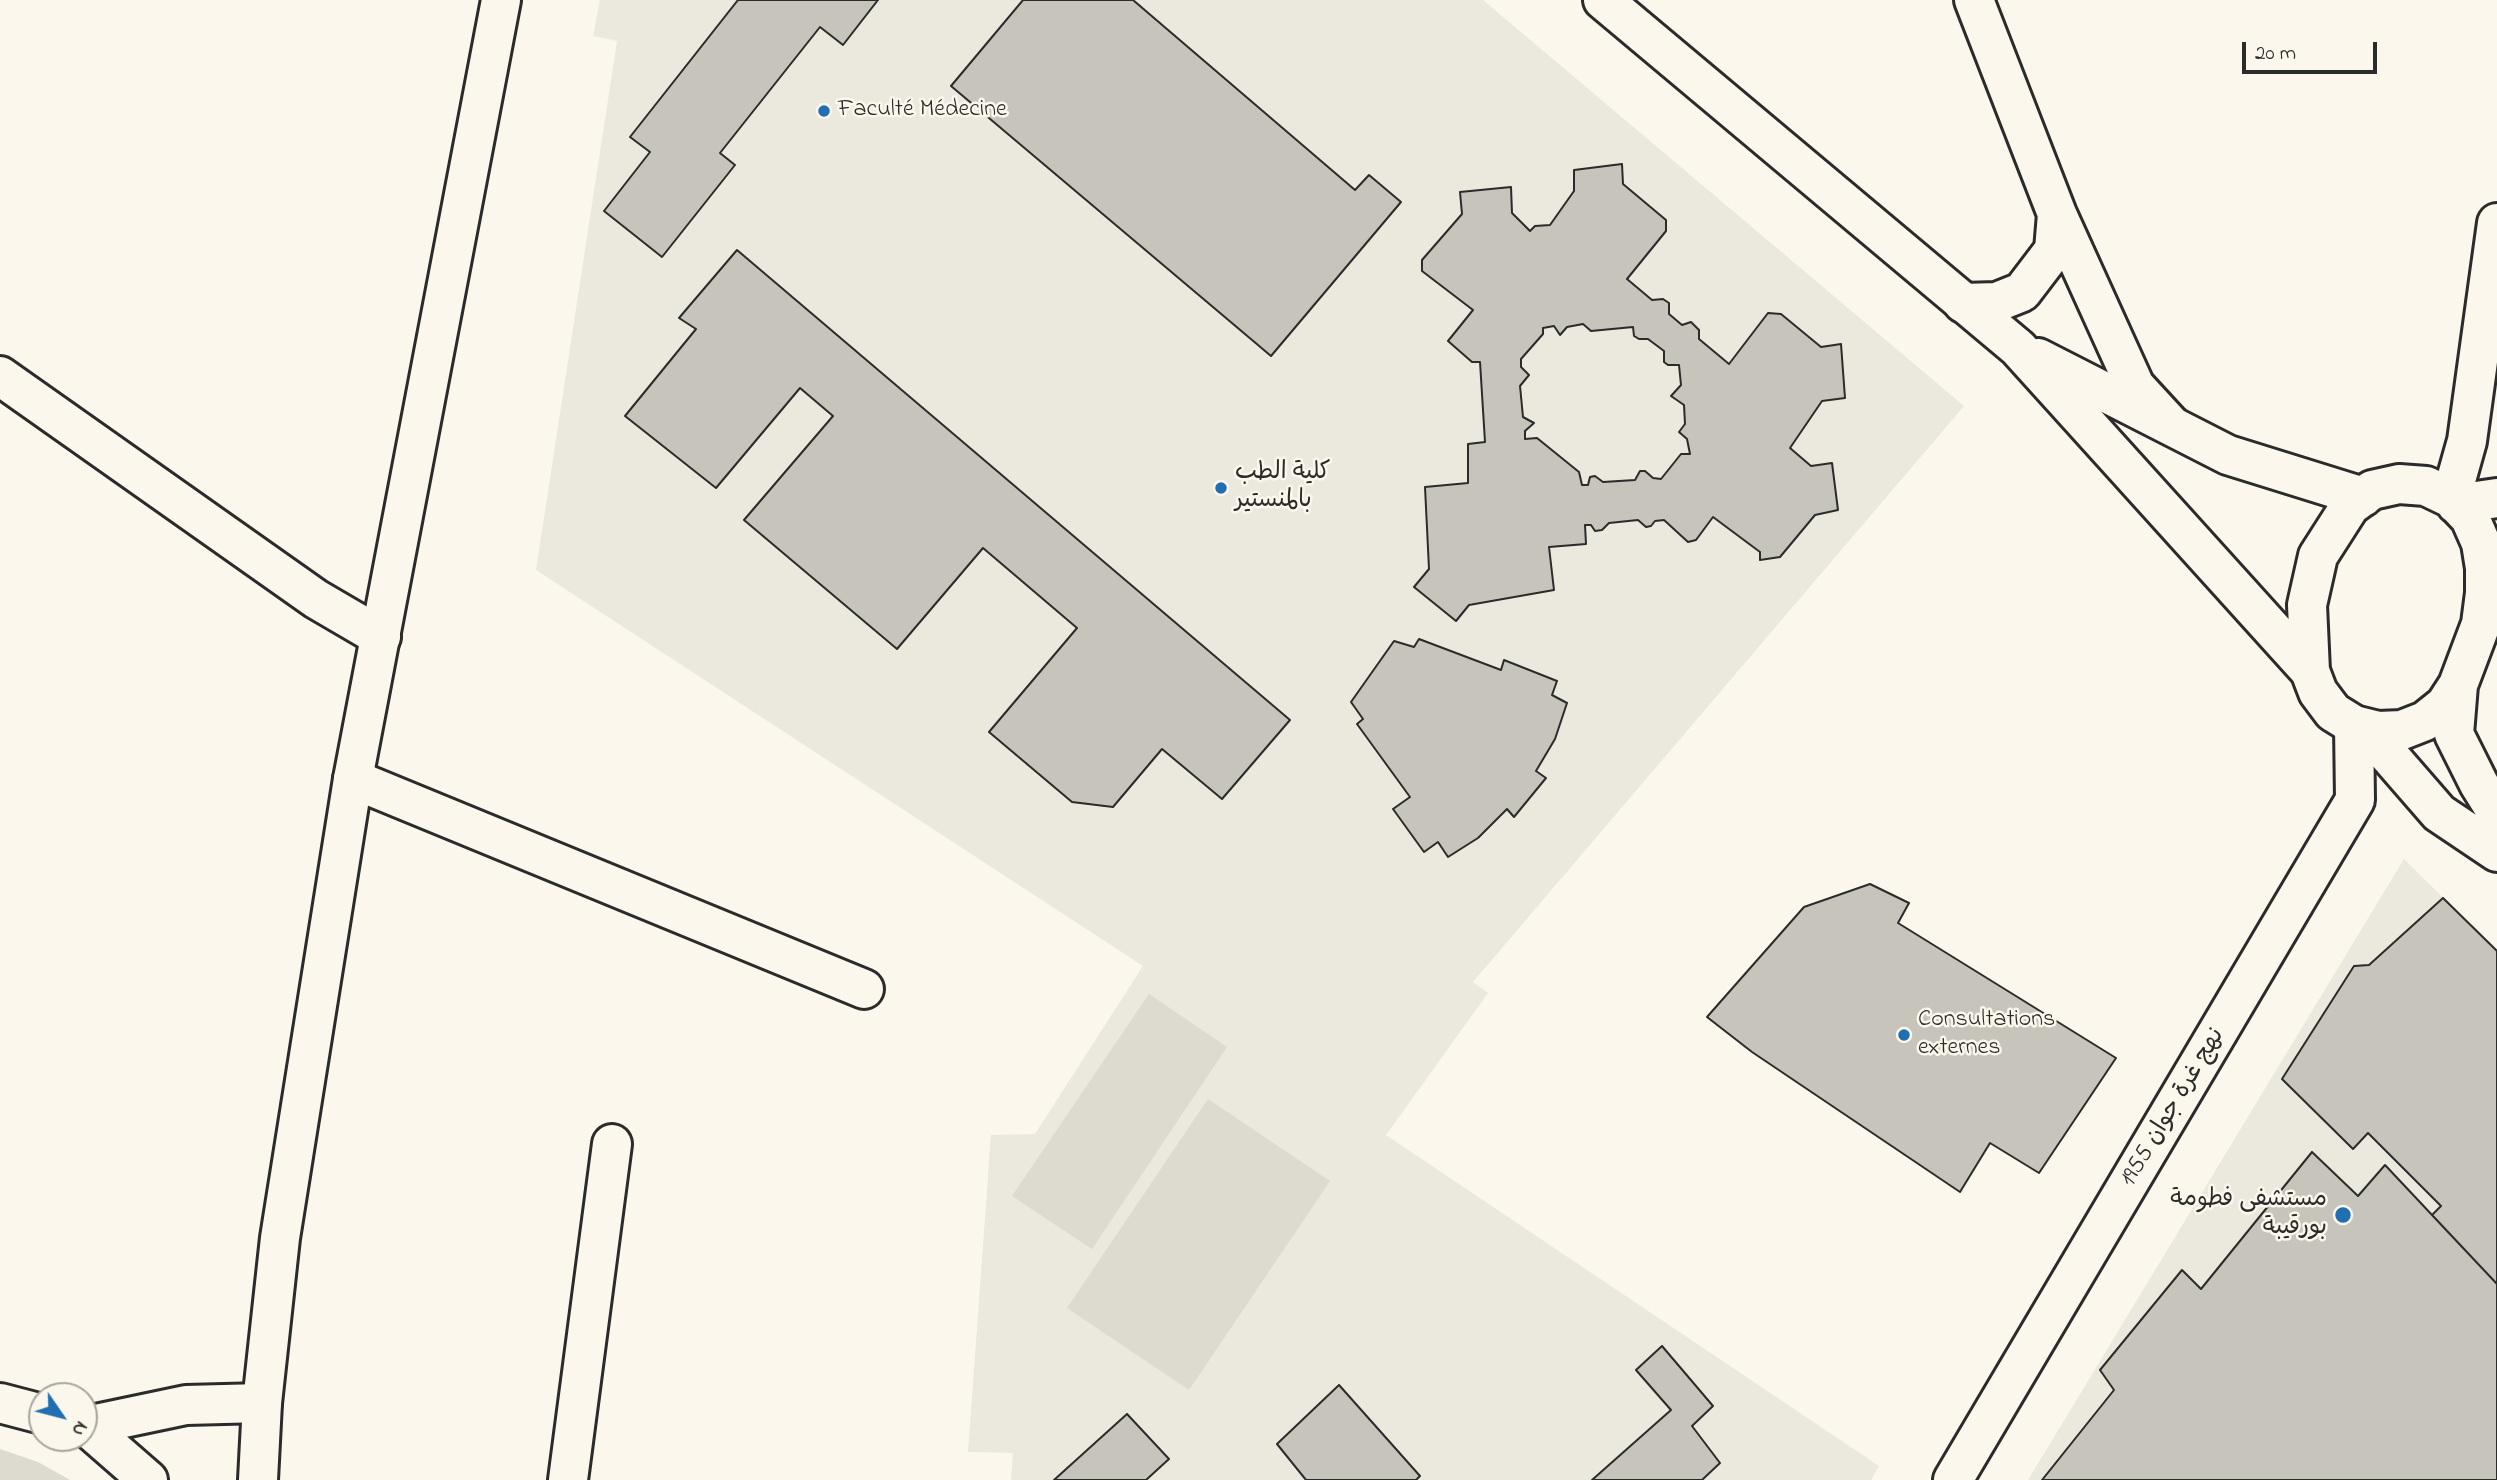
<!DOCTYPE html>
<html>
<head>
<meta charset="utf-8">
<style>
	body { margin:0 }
	#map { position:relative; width:2497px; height:1480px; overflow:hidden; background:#fbf7ec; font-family:"Indie Flower",sans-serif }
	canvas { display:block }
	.north { position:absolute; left:28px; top:1382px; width:70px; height:70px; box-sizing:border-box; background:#fbf7ec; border:2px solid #a8a59f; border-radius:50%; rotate:125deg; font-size:19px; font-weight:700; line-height:28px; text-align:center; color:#2b2b2b }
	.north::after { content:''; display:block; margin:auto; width:24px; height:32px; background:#1f6fb2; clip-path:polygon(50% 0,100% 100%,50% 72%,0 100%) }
	.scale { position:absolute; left:2242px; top:42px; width:135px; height:32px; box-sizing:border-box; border:4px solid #2b2b2b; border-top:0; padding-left:9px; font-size:21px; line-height:24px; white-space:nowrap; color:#2b2b2b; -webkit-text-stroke:5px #fbf7ec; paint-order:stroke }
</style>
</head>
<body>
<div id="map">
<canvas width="2497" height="1480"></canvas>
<div class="north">N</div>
<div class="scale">20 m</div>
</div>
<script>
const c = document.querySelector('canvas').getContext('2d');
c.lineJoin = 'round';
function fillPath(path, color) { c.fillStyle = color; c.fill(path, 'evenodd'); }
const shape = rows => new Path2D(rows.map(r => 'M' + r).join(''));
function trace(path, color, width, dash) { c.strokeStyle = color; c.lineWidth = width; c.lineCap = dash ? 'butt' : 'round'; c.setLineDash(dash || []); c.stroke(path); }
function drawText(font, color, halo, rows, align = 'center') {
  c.font = font + ' "Indie Flower","Playpen Sans Arabic",sans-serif'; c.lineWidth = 5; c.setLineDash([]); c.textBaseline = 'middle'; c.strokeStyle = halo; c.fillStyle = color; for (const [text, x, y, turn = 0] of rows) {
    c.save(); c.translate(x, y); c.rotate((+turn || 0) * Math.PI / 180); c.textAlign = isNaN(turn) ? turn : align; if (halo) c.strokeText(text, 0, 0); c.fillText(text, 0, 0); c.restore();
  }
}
const built = shape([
	[600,0,1483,0,1964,406,1473,982,1488,993,1386,1135,1879,1466,1871,1480,1011,1480,1013,1453,968,1452,991,1135,1035,1134,1143,966,536,570,617,41,593,36],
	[2404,859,2497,951,2497,1480,2028,1480]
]);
const green = shape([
	[1149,994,1227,1047,1092,1249,1012,1196],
	[1208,1099,1330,1181,1189,1390,1067,1308],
	[0,1449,38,1462,70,1480,0,1480]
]);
const building = shape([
	[738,0,878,0,843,45,820,27,720,153,735,165,662,257,604,211,650,152,630,137,738,0],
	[1023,0,1133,0,1355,190,1369,175,1401,202,1271,356,951,86,1023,0],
	[1622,164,1623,184,1666,220,1666,231,1627,279,1652,300,1663,299,1669,303,1669,314,1682,325,1691,322,1699,330,1699,339,1729,364,1768,313,1781,314,1821,347,1841,344,1845,398,1822,401,1790,448,1811,466,1832,463,1838,510,1815,515,1780,557,1760,560,1760,552,1713,517,1696,540,1688,542,1664,520,1655,521,1651,526,1646,527,1638,520,1609,523,1602,530,1595,531,1591,525,1585,525,1586,544,1549,547,1554,590,1469,605,1456,621,1414,587,1429,569,1425,487,1468,483,1468,444,1485,442,1480,362,1472,362,1448,341,1473,310,1422,271,1422,260,1462,214,1460,192,1511,187,1512,213,1530,231,1535,226,1550,225,1574,191,1574,170,1622,164],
	[1583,324,1591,331,1633,327,1634,336,1639,339,1648,339,1664,351,1664,362,1668,365,1679,365,1681,385,1671,396,1684,405,1685,424,1679,432,1687,439,1690,454,1681,454,1661,479,1653,478,1645,471,1640,471,1635,480,1603,482,1595,476,1590,477,1588,485,1582,485,1579,472,1537,438,1525,439,1525,431,1534,423,1523,417,1520,386,1529,375,1521,367,1521,359,1543,334,1543,328,1554,326,1560,335,1567,327,1583,324],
	[737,250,1290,720,1222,799,1162,749,1113,807,1072,802,989,732,1077,628,983,548,897,649,744,520,833,416,800,388,716,488,625,416,696,329,679,318,737,250],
	[1419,639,1501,670,1504,660,1557,681,1552,695,1567,703,1555,739,1536,771,1546,778,1514,817,1507,809,1478,838,1448,857,1438,842,1424,852,1393,809,1410,797,1357,724,1363,719,1351,702,1394,641,1414,647,1419,639],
	[1870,884,1909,903,1898,923,2116,1058,2039,1173,1990,1143,1960,1192,1752,1052,1707,1017,1804,907,1870,884],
	[2443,898,2497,951,2497,1284,2432,1215,2441,1206,2368,1133,2353,1149,2282,1079,2354,966,2369,965,2443,898],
	[2312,1152,2358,1196,2385,1165,2497,1284,2497,1480,2042,1480,2114,1390,2100,1370,2182,1270,2201,1289,2312,1152],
	[1662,1346,1713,1406,1692,1426,1720,1463,1702,1480,1592,1480,1671,1410,1636,1370,1662,1346],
	[1339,1385,1420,1476,1416,1480,1306,1480,1277,1444,1339,1385],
	[1127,1414,1169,1459,1146,1480,1054,1480,1127,1414]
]);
const minor = shape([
	[1974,0,2057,214,2135,386,2170,424],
	[1963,303,1997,302,2022,292,2054,250,2057,214],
	[0,376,316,599,381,637],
	[2451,498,2467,441,2497,223],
	[353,779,864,989],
	[0,1403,42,1414],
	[148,1480,86,1426,186,1405,262,1403],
	[568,1480,612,1144],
	[1953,1480,2355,800,2354,725]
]);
const major = shape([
	[1603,0,2018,348,2310,671],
	[2038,358,2228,455,2363,497],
	[2399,484,2426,486,2451,498,2470,518,2481,543,2485,568,2485,593,2481,624,2458,685,2445,705,2425,721,2402,730,2378,731,2354,725,2333,712,2318,692,2310,671,2307,605,2318,556,2350,506,2372,490,2399,484],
	[2456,504,2497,498],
	[2458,685,2454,734,2479,784,2497,813],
	[2366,729,2439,813,2497,852],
	[258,1480,262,1403,280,1238,353,779,501,0]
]);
const markers = [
	[824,111,7,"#1f6fb2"],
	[1221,488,7,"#1f6fb2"],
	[1904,1035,7,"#1f6fb2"],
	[2343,1215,9,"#1f6fb2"]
];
const poiNames = [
	["Faculté Médecine",838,111],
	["كلية الطب",1235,474],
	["بالمنستير",1235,502],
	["Consultations",1918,1021],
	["externes",1918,1049],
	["مستشفى فطومة",2327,1201,"right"],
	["بورقيبة",2327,1229,"right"]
];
const streetNames = [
	["نهج غرة جوان 1955",2174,1108,-59]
];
fillPath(built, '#ebe8de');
fillPath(green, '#dddad0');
fillPath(building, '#c7c4bc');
trace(building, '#2b2b2b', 2);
trace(minor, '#2b2b2b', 44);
trace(major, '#2b2b2b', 44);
trace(minor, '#fbf7ec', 38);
trace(major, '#fbf7ec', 38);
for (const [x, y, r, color] of markers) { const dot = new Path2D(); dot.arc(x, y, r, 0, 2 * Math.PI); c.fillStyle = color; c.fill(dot); trace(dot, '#fbf7ec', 2.5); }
drawText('24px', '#2b2b2b', '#fbf7ec', poiNames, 'left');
drawText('24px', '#2b2b2b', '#fbf7ec', streetNames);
</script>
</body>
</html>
